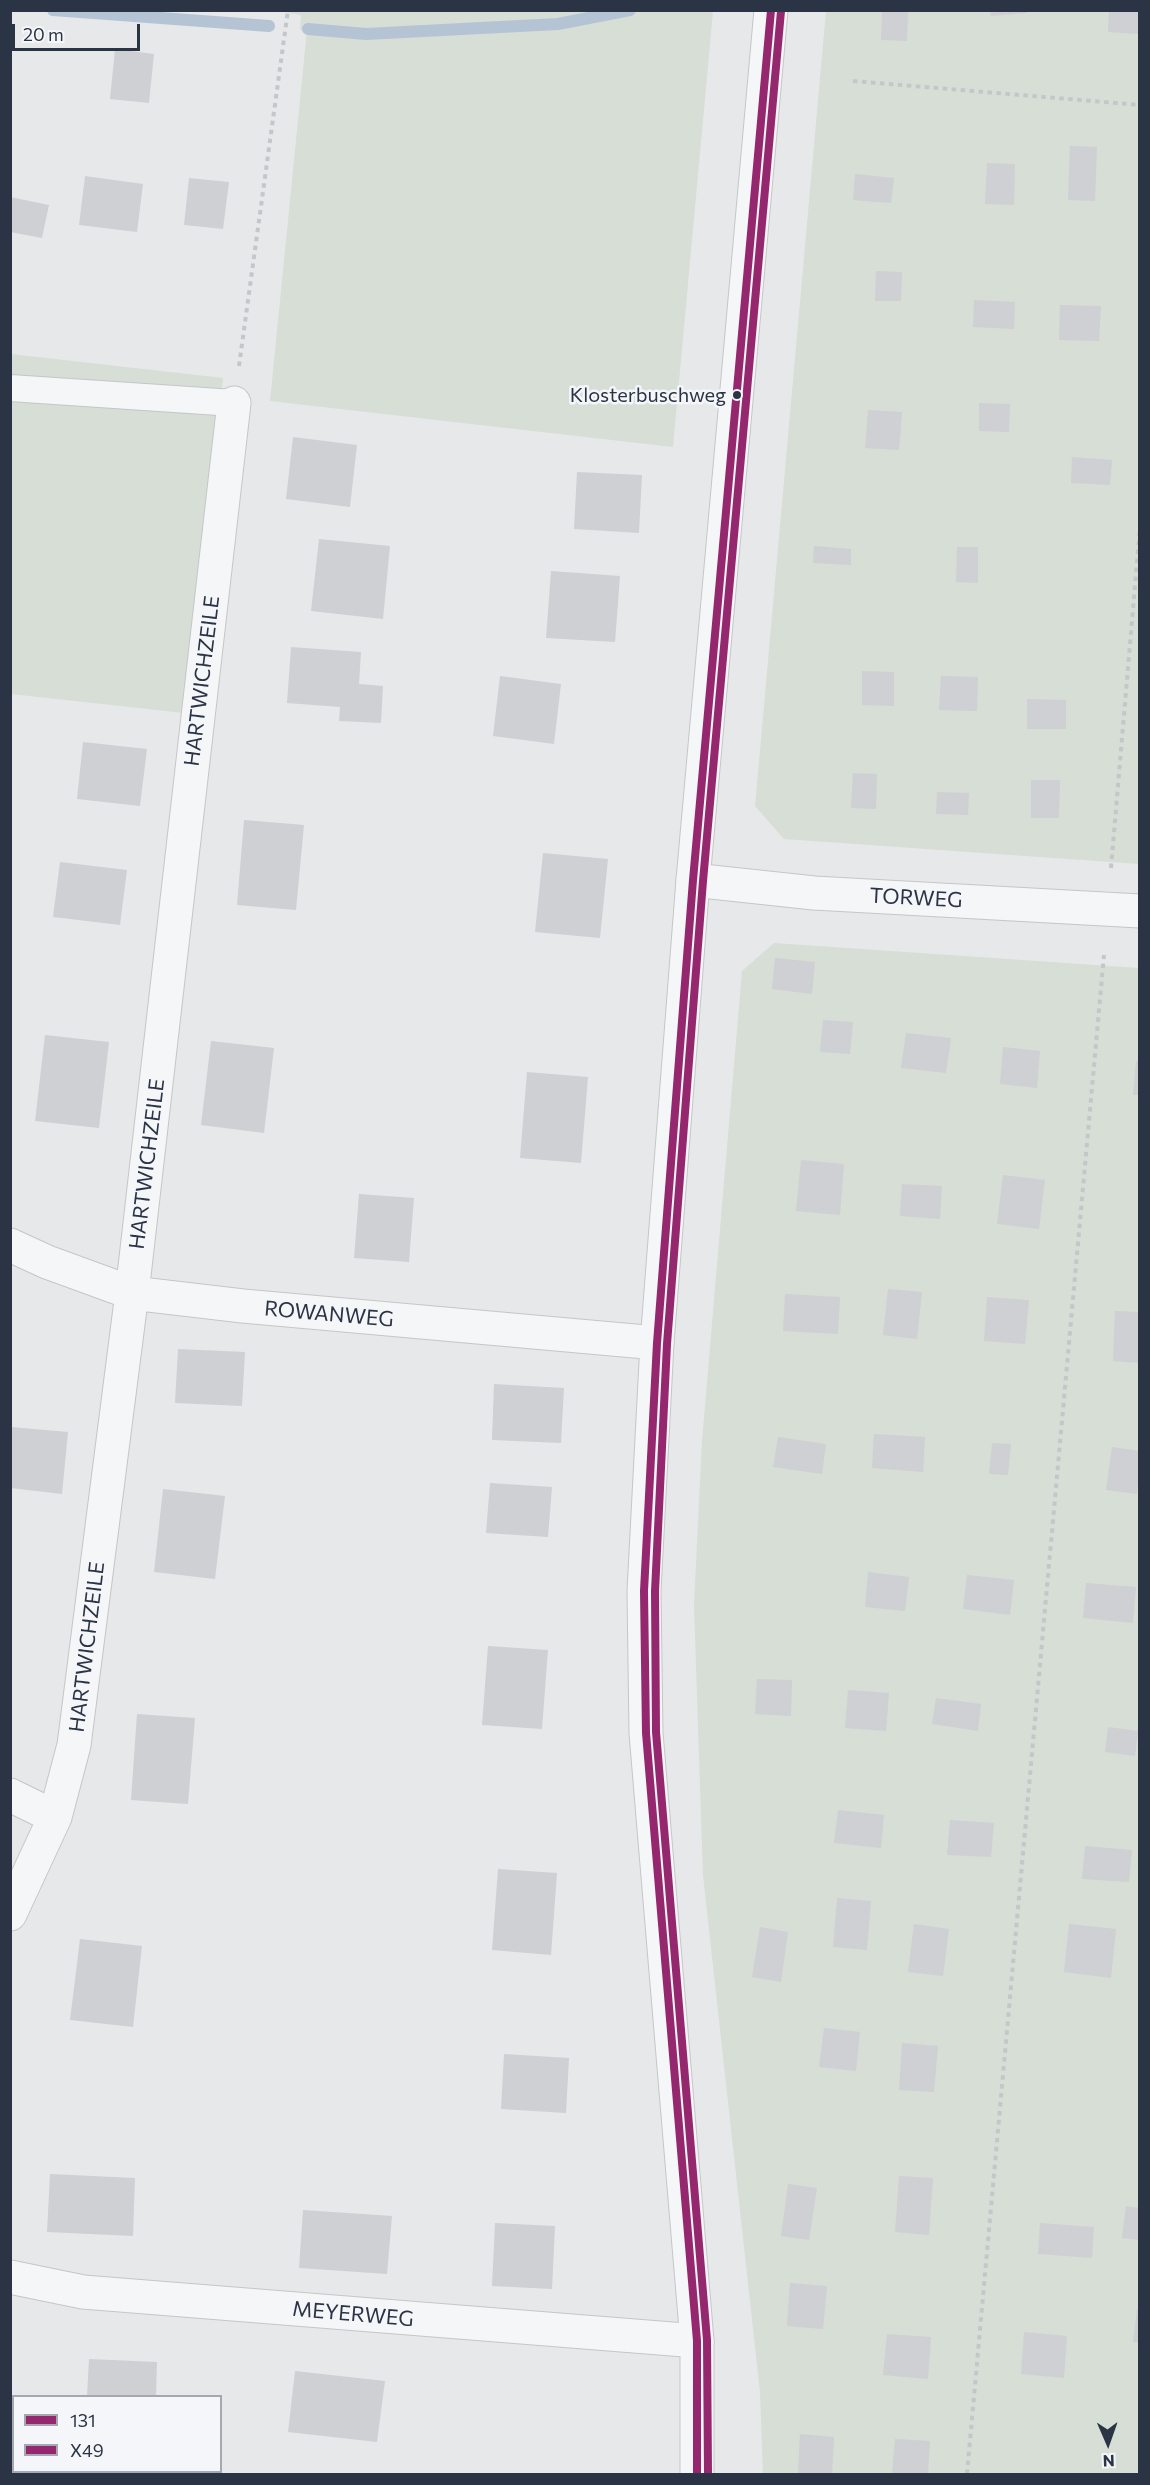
<!DOCTYPE html>
<html>
<head>
<meta charset="utf-8">
<style>
	body { margin:0 }
	#map { position:relative; width:1150px; height:2485px; overflow:hidden; background:#e6e8ea; font-family:Commissioner,sans-serif }
	canvas { display:block }
	.frame { position:absolute; inset:0; border:12px solid #2b3445; pointer-events:none }
	.legend { position:absolute; left:12px; top:2395px; width:210px; height:78px; box-sizing:border-box; background:#f4f6f9; border:2px solid #a4a8b1; margin:0; padding:8px 10px; list-style:none; font-size:18px; color:#2b3445 }
	.legend li { display:flex; align-items:center; gap:12px; height:30px }
	.legend b { width:30px; border:2px solid #a4a8b1 }
	.north { position:absolute; left:1078px; top:2413px; width:60px; height:60px; -webkit-text-stroke:4px #f4f6f9; paint-order:stroke; rotate:178deg; font-size:16px; font-weight:700; line-height:24px; text-align:center; color:#2b3445 }
	.north::after { content:''; display:block; margin:auto; width:21px; height:27px; background:#2b3445; clip-path:polygon(50% 0,100% 100%,50% 72%,0 100%) }
	.scale { position:absolute; left:12px; top:24px; width:128px; height:27px; box-sizing:border-box; border:3px solid #2b3445; border-top:0; padding-left:8px; font-size:18px; line-height:21px; white-space:nowrap; color:#2b3445; -webkit-text-stroke:4px #f4f6f9; paint-order:stroke }
</style>
</head>
<body>
<div id="map">
<canvas width="1150" height="2485"></canvas>
<div class="frame"></div>
<ul class="legend">
<li><b style="height:8px;background:#95276e"></b>131</li>
<li><b style="height:8px;background:#95276e"></b>X49</li>
</ul>
<div class="north">N</div>
<div class="scale">20 m</div>
</div>
<script>
const c = document.querySelector('canvas').getContext('2d');
c.lineJoin = 'round';
function fillPath(path, color) { c.fillStyle = color; c.fill(path, 'evenodd'); }
const shape = rows => new Path2D(rows.map(r => 'M' + r).join(''));
function trace(path, color, width, dash) { c.strokeStyle = color; c.lineWidth = width; c.lineCap = dash ? 'butt' : 'round'; c.setLineDash(dash || []); c.stroke(path); }
function drawText(font, color, halo, rows, align = 'center') {
  c.font = font + ' Commissioner,sans-serif'; c.lineWidth = 5; c.setLineDash([]); c.textBaseline = 'middle'; c.strokeStyle = halo; c.fillStyle = color; for (const [text, x, y, turn = 0] of rows) {
    c.save(); c.translate(x, y); c.rotate((+turn || 0) * Math.PI / 180); c.textAlign = isNaN(turn) ? turn : align; if (halo) c.strokeText(text, 0, 0); c.fillText(text, 0, 0); c.restore();
  }
}
const green = shape([
	[278,11,713,11,673,447,270,401,307,30,300,30,301,15],
	[826,11,1139,11,1139,864,784,839,755,806],
	[11,354,223,378,184,713,11,694],
	[774,943,1139,968,1139,2474,763,2474,760,2392,703,1875,694,1605,702,1441,742,971]
]);
const stream = shape([
	[53,10,269,26],
	[308,29,366,34,558,24,630,10]
]);
const building = shape([
	[882,10,908,10,907,41,881,40],
	[990,10,1027,10,1027,13,991,16],
	[1109,10,1140,10,1140,34,1108,32],
	[115,49,154,54,149,103,110,99],
	[1070,146,1097,147,1095,201,1068,200],
	[987,163,1015,164,1014,205,985,204],
	[855,174,894,178,891,203,853,200],
	[85,176,143,184,137,232,79,225],
	[189,178,229,182,223,229,184,225],
	[10,197,49,205,42,238,10,232],
	[876,271,902,272,901,301,875,301],
	[974,300,1015,302,1014,329,973,327],
	[1060,305,1101,306,1099,341,1059,340],
	[979,403,1010,404,1009,432,979,431],
	[868,410,902,412,899,450,865,448],
	[293,437,357,445,350,507,286,499],
	[1072,457,1112,460,1110,485,1071,483],
	[577,472,642,475,639,533,574,529],
	[319,539,390,546,383,619,311,611],
	[814,546,851,549,851,565,813,563],
	[957,547,978,547,978,583,956,582],
	[551,571,620,576,615,642,546,638],
	[291,647,361,652,359,684,383,686,381,723,339,721,340,707,287,703],
	[862,671,894,672,894,706,862,705],
	[500,676,561,684,554,744,493,736],
	[941,676,978,677,977,711,939,710],
	[1027,699,1066,700,1066,729,1027,729],
	[83,742,147,749,140,806,77,799],
	[853,773,877,774,876,809,851,808],
	[1031,780,1060,780,1059,818,1031,818],
	[937,792,969,793,968,815,936,814],
	[244,820,304,825,296,910,237,905],
	[543,853,608,859,600,938,535,932],
	[60,862,127,870,120,925,53,917],
	[775,958,815,962,812,994,772,989],
	[823,1020,853,1022,850,1054,820,1052],
	[906,1033,951,1038,946,1073,901,1068],
	[45,1035,109,1042,99,1128,35,1121],
	[211,1041,274,1048,264,1133,201,1125],
	[1003,1047,1040,1051,1037,1088,1000,1084],
	[1136,1061,1140,1062,1140,1095,1133,1095],
	[527,1072,588,1077,581,1163,520,1158],
	[801,1160,844,1164,840,1215,796,1211],
	[1003,1175,1045,1180,1039,1229,997,1224],
	[902,1184,942,1186,940,1219,900,1216],
	[359,1194,414,1198,409,1262,354,1258],
	[888,1289,922,1292,917,1339,883,1335],
	[785,1294,840,1297,838,1334,783,1331],
	[987,1297,1029,1300,1025,1344,984,1341],
	[1115,1311,1140,1312,1140,1363,1113,1361],
	[178,1349,245,1352,242,1406,175,1403],
	[494,1384,564,1388,561,1443,492,1440],
	[11,1427,68,1432,62,1494,10,1488],
	[874,1434,925,1437,923,1472,872,1468],
	[778,1437,826,1444,822,1474,773,1467],
	[992,1443,1011,1444,1008,1475,989,1474],
	[1112,1447,1140,1451,1137,1494,1106,1490],
	[490,1483,552,1487,548,1537,486,1533],
	[163,1489,225,1496,215,1579,154,1572],
	[868,1572,909,1577,905,1611,865,1607],
	[967,1575,1014,1580,1010,1615,963,1609],
	[1086,1583,1136,1587,1133,1623,1083,1618],
	[488,1646,548,1650,542,1729,482,1725],
	[757,1679,792,1680,791,1716,755,1714],
	[848,1690,889,1693,886,1731,845,1728],
	[936,1698,981,1704,978,1731,932,1724],
	[137,1714,195,1718,188,1804,131,1800],
	[1108,1727,1138,1731,1135,1756,1105,1752],
	[838,1810,884,1815,881,1848,834,1843],
	[950,1820,994,1823,991,1857,947,1855],
	[1085,1846,1132,1850,1129,1882,1082,1879],
	[498,1869,557,1873,551,1955,492,1950],
	[837,1898,871,1901,867,1950,833,1947],
	[914,1924,949,1929,943,1976,908,1972],
	[1069,1924,1116,1929,1111,1978,1064,1972],
	[760,1927,788,1932,781,1982,752,1977],
	[80,1939,142,1946,133,2027,70,2020],
	[824,2028,860,2032,856,2071,819,2067],
	[902,2043,938,2046,934,2092,899,2090],
	[504,2054,569,2058,566,2113,501,2109],
	[50,2174,135,2178,133,2236,47,2232],
	[899,2176,933,2178,929,2235,895,2232],
	[788,2184,817,2188,809,2240,781,2236],
	[1126,2206,1140,2208,1140,2240,1122,2238],
	[303,2210,392,2216,387,2274,299,2268],
	[495,2223,555,2226,552,2289,492,2286],
	[1040,2223,1094,2227,1092,2258,1038,2254],
	[790,2283,827,2286,823,2329,787,2326],
	[1137,2309,1140,2310,1140,2343,1133,2342],
	[1024,2332,1067,2336,1064,2378,1021,2374],
	[887,2334,931,2337,928,2379,883,2375],
	[89,2359,157,2362,156,2396,87,2396],
	[295,2371,385,2381,377,2442,288,2432],
	[800,2434,834,2437,832,2474,798,2474],
	[895,2439,930,2441,928,2474,892,2474]
]);
const path = shape([
	[853,81,1140,105],
	[239,366,288,10],
	[1111,868,1140,527],
	[967,2474,1104,955]
]);
const service = shape([
	[10,388,234,403]
]);
const minor = shape([
	[693,880,814,893,1140,911],
	[10,1245,47,1262,132,1293,243,1306,657,1343],
	[10,1795,55,1817],
	[10,1914,55,1817,74,1745,132,1293,234,403],
	[10,2277,83,2292,697,2341]
]);
const tertiary = shape([
	[697,2474,697,2341,646,1733,644,1591,657,1343,693,880,771,10]
]);
const bus1 = shape([
	[697,2474,697,2341,646,1733,644,1591,657,1343,693,880,771,10]
]);
const bus2 = shape([
	[708,2474,707,2340,656,1732,655,1591,667,1344,703,881,781,11]
]);
const markers = [
	[737,395,5,"#2b3445"]
];
const busNames = [
	["Klosterbuschweg",726,395]
];
const streetNames = [
	["HARTWICHZEILE",202,681,-83],
	["TORWEG",916,898,3],
	["HARTWICHZEILE",147,1164,-83],
	["ROWANWEG",329,1314,5],
	["HARTWICHZEILE",87,1647,-83],
	["MEYERWEG",353,2314,5]
];
fillPath(green, '#d6ded6');
trace(stream, '#b4c4d5', 12);
fillPath(building, '#ced0d3');
trace(service, '#c4c6c8', 28);
trace(minor, '#c4c6c8', 35);
trace(tertiary, '#c4c6c8', 35);
trace(path, '#c5c6ca', 4, [4.5, 4.5]);
trace(service, '#f5f6f7', 26);
trace(minor, '#f5f6f7', 33);
trace(tertiary, '#f5f6f7', 33);
trace(bus1, '#95276e', 8);
trace(bus2, '#95276e', 8);
for (const [x, y, r, color] of markers) { const dot = new Path2D(); dot.arc(x, y, r, 0, 2 * Math.PI); c.fillStyle = color; c.fill(dot); trace(dot, '#f4f6f9', 2); }
drawText('20px', '#2b3445', '#f4f6f9', busNames, 'right');
drawText('21px', '#2b3445', '#f4f6f9', streetNames);
</script>
</body>
</html>
